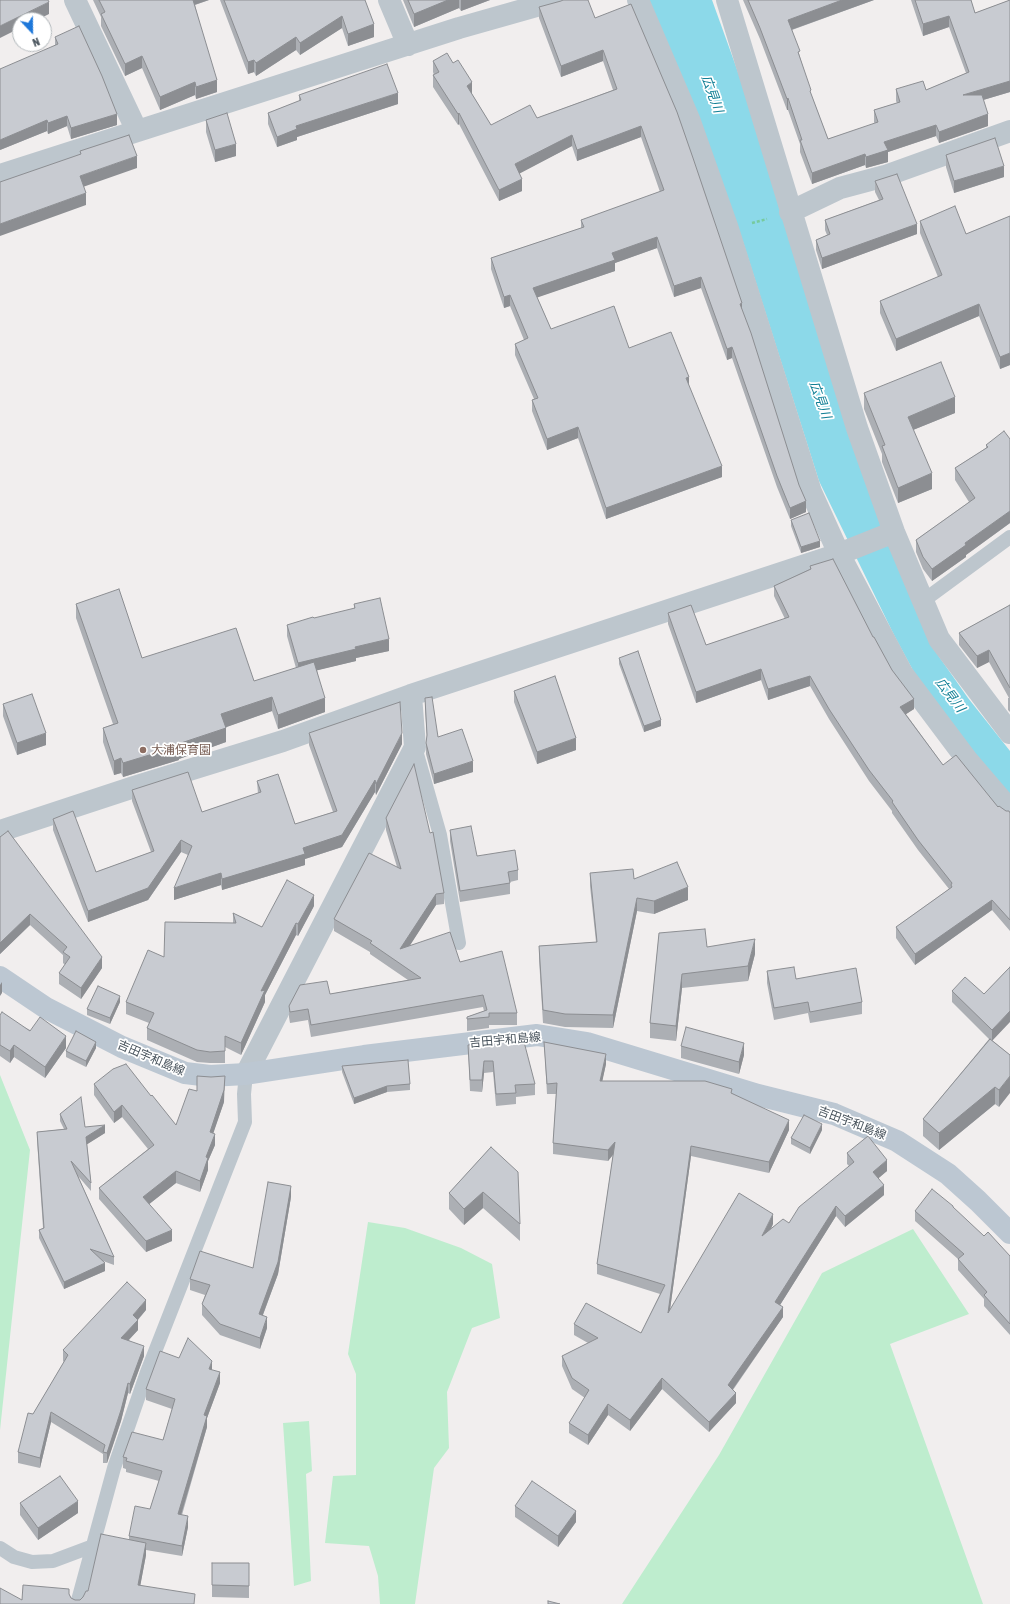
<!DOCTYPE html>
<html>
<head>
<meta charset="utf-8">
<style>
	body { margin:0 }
	#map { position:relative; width:1010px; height:1604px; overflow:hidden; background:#f1eeee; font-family:"Asap Condensed",sans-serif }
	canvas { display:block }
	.north { position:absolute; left:12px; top:12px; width:40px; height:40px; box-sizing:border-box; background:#fff; border:1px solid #b5babd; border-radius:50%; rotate:158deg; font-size:11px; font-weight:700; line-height:16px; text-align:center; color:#47525b }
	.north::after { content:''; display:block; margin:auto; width:14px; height:18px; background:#1e78da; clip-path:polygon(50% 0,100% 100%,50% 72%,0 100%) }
</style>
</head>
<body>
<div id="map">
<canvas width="1010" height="1604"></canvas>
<div class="north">N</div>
</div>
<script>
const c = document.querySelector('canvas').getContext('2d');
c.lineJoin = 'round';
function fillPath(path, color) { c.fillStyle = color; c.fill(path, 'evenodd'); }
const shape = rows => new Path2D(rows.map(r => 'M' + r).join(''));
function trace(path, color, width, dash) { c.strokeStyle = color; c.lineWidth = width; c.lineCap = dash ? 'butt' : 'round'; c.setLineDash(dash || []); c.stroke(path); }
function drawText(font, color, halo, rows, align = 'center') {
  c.font = font + ' "Asap Condensed","Noto Sans JP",sans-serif'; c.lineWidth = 3.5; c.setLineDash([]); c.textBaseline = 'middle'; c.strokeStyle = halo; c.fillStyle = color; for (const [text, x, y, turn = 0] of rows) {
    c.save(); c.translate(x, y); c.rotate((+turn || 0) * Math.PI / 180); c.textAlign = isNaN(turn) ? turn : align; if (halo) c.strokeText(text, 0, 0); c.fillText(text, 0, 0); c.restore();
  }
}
const green = shape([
	[0,1075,30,1150,0,1430],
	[368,1222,405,1228,461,1248,492,1264,500,1318,472,1328,447,1392,449,1448,434,1468,415,1604,380,1604,378,1576,369,1546,325,1543,333,1476,356,1475,356,1374,348,1354],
	[913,1229,969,1314,890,1344,983,1604,622,1604,719,1455,822,1273],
	[309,1421,312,1471,306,1474,311,1581,294,1586,283,1423]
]);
const water = shape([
	[648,0,712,0,747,97,933,648,968,698,1010,751,1010,797,993,778,916,676,894,635,819,481,743,242]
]);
const path = shape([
	[752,223,767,219]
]);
const lane = shape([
	[923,601,1010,537],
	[415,747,440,835,459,943],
	[0,1548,14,1557,32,1562,53,1561,93,1546],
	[77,1604,114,1468,147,1372,245,1122,244,1094,246,1074]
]);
const street = shape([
	[75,0,137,131],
	[389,0,408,45],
	[638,0,689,119,728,229,811,492,839,554,902,673,968,761,1010,810],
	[727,0,857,428,894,532,939,639,1010,733],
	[0,175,459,28,558,0],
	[790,212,840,188,885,176,1010,131],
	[0,831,134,787,283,741,411,695,839,554,894,532],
	[246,1074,415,747,411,695]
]);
const secondary = shape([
	[0,977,46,1008,122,1047,185,1073,210,1076,246,1074,364,1056,537,1035,587,1043,758,1095,834,1114,897,1141,948,1174,978,1201,1010,1233]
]);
const wall = shape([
	[93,0,209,0,195,5,217,92,196,99,195,95,160,110,142,68,125,76,101,26,101,17],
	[220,0,365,0,374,37,348,46,342,28,300,55,296,50,256,76,254,72,248,74],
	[403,0,490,0,461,11,459,8,414,27],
	[743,0,874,0,792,30,811,94,828,139,875,124,874,122,874,110,897,103,896,101,896,89,926,90,966,73,949,27,923,36,911,0,971,0,975,13,1010,0,1010,92,983,100,988,126,939,143,936,136,888,152,888,162,866,168,865,165,812,184,800,152,800,144,788,110,787,110,760,39],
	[539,7,595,18,742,310,806,512,790,519,777,487,732,358,727,360,701,288,674,297,657,248,615,263,615,271,537,297,551,329,629,348,689,386,722,477,606,519,578,438,547,450,532,411,532,400,534,399,515,355,515,344,524,340,510,306,504,308,491,269,491,258,581,228,581,220,660,192,641,137,577,161,572,146,519,173,522,191,499,201,459,124,458,125,433,87,433,75,434,75,433,72,433,61,472,93,472,94,491,125,537,118,613,90,603,61,561,77,539,18],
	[55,37,117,125,71,139,67,126,48,134,47,131,0,150,55,45],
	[299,95,398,104,297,137,297,140,277,147,268,124,268,113,299,101],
	[206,120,236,156,215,162,206,132],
	[946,155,1004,177,954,193,946,167],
	[875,181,917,234,822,269,816,250,816,240,827,235,825,230,825,220,879,200,875,192],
	[1010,216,1010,365,1000,369,979,316,896,351,880,313,880,301,938,277,920,233,920,221,966,234],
	[864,393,955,413,913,430,932,489,898,503,882,462,882,454,864,409],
	[1010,439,1010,523,966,555,966,557,932,581,923,569,916,552,916,540,969,502,955,480,955,468,986,448,986,445],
	[791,520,820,547,801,553,791,526],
	[810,566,873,637,914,709,906,714,943,765,998,807,1010,813,1010,931,992,910,915,965,896,938,896,927,949,889,918,850,892,813,892,811,869,781,829,719,810,686,768,700,761,680,696,703,668,624,668,613,706,645,785,619,774,596,774,586,810,569],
	[76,604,142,658,254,681,296,668,287,636,287,625,354,609,354,604,389,651,356,658,356,661,317,670,325,712,278,729,272,711,226,727,226,742,179,759,179,760,123,777,121,773,114,775,103,742,103,728,113,724,76,618],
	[1010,605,1010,712,1008,710,1008,698,1009,698,989,662,977,668,959,645,959,633],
	[619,658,661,726,644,732,619,664],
	[514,691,576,750,537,764,514,702],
	[425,698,438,737,473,772,434,784,426,754,426,743,427,738,425,709],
	[3,704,46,745,17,755,3,716],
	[309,733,402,744,376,795,375,792,342,847,305,859,305,865,222,890,221,885,174,900,188,855,181,852,148,900,88,922,53,830,53,819,96,872,151,852,132,801,132,790,202,812,258,794,257,781,295,824,333,812,309,745],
	[386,818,444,893,444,904,436,905,409,946,460,962,517,1013,517,1025,489,1025,489,1028,467,1031,467,1017,484,1011,483,1007,311,1037,308,1020,290,1023,289,1017,289,1006,330,994,408,980,370,954,370,952,334,931,334,919,397,867,386,830],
	[450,830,477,856,518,870,518,880,510,882,510,894,460,902,450,841],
	[0,837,102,968,81,999,59,984,59,973,65,965,63,963,63,955,30,925,0,954],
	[590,873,634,879,688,900,654,914,637,911,613,1028,565,1027,543,1023,539,959,539,946,596,942,590,886],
	[314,906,298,936,296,935,265,995,265,1002,241,1055,225,1047,225,1063,210,1063,197,1062,147,1040,147,1028,149,1023,126,1014,126,1002,164,957,233,923,233,913,262,927],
	[659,933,707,947,755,954,748,981,682,988,676,1041,650,1038,650,1023],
	[1010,967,992,1040,1010,1055,999,1107,995,1104,939,1150,923,1136,923,1119,989,1039,952,1002,952,991,984,994],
	[767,971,796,979,862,1002,862,1014,810,1023,808,1013,774,1020,767,983],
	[120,1002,110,1024,87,1015,87,1009],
	[0,1015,66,1048,45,1078,14,1057,10,1063,0,1056],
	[544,1042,606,1064,602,1081,732,1093,789,1130,769,1173,691,1156,670,1310,773,1224,771,1229,789,1223,849,1166,847,1164,847,1153,887,1171,878,1178,884,1195,845,1227,836,1216,780,1305,783,1317,733,1390,736,1403,709,1432,662,1389,630,1431,608,1415,588,1445,569,1433,569,1423,585,1398,572,1389,562,1366,562,1356,588,1343,574,1335,574,1324,641,1333,660,1294,597,1274,597,1264,613,1155,608,1161,553,1154,553,1143,556,1094,547,1094],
	[468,1045,535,1084,535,1095,516,1097,516,1104,496,1106,493,1072,484,1073,482,1092,470,1091],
	[681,1046,744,1055,739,1074,681,1058],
	[96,1048,86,1067,66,1057,66,1051],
	[342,1066,410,1084,410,1090,387,1092,354,1104,342,1072],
	[94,1084,151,1096,176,1125,224,1102,213,1133,215,1145,208,1161,208,1170,200,1192,176,1183,149,1204,172,1241,146,1252,99,1199,99,1188,148,1149,122,1117,114,1123,94,1095],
	[60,1114,85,1127,105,1133,87,1144,91,1183,91,1191,78,1176,114,1257,114,1265,103,1261,105,1271,64,1289,39,1238,39,1230,43,1228,37,1140,37,1132,64,1129,60,1121],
	[822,1130,810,1154,791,1144,791,1138],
	[491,1147,520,1224,520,1241,483,1208,464,1225,449,1209,449,1193],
	[291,1197,278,1274,263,1315,267,1328,260,1349,220,1335,202,1315,202,1304,205,1295,190,1290,190,1279,253,1268],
	[953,1208,984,1236,1010,1256,1010,1335,984,1306,984,1299,958,1270,958,1259,915,1221,915,1211],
	[146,1310,138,1320,138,1330,129,1340,144,1356,130,1394,128,1393,121,1421,107,1463,103,1463,103,1454,51,1422,40,1468,18,1463,18,1452,33,1414,64,1362,63,1361,63,1350],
	[212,1370,220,1383,207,1418,207,1427,182,1515,188,1527,182,1556,146,1550,146,1555,140,1586,195,1604,22,1600,69,1594,71,1598,75,1600,80,1600,83,1597,129,1540,129,1536,150,1509,159,1481,126,1472,126,1469,123,1468,123,1457,163,1440,172,1409,146,1400,146,1389],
	[20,1503,78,1513,38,1540,20,1515],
	[515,1506,576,1522,558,1547,515,1517],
	[212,1563,249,1563,249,1598,212,1597]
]);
const shadedWall = shape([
	[191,0,209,0,191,6],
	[448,0,459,0,459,8,414,27,414,14],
	[461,0,490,0,461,11],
	[842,0,874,0,788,31,788,20],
	[49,2,49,14,37,20,20,20,20,28,0,38,0,26],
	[342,16,342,28,300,55,300,43],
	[949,16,949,27,923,36,923,24],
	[374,24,374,37,348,46,348,34],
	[296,37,296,50,256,76,256,63],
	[603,50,603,61,561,77,561,66],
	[142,56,142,68,125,76,125,64],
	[254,60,254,72,248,74,248,62],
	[217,80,217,92,196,99,196,87],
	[1010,81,1010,92,963,106,963,95],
	[195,82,195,95,160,110,160,97],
	[472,82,472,93,467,97,467,86],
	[398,93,398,104,297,137,297,140,277,147,277,137,296,126],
	[788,98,788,110,787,110,787,99],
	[459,113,459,124,458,125,458,114],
	[117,114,117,125,71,139,71,128],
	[988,114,988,126,939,143,939,132],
	[67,116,67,126,48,134,48,123],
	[47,120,47,131,0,150,0,140],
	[936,125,936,136,888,152,888,162,866,168,866,157,884,142],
	[641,126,641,137,577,161,577,150],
	[572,135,572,146,515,176,515,164],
	[236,144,236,156,215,162,215,150],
	[865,154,865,165,812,184,812,173],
	[137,156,137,168,80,188,80,176],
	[1004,166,1004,177,954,193,954,181],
	[522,179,522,191,499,201,499,190],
	[86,193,86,205,0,236,0,224],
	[917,224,917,234,822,269,822,258],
	[657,237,657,248,615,263,615,271,533,299,533,288,612,253],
	[701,277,701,288,674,297,674,286],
	[510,295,510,306,504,308,504,297],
	[742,303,742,314,740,304],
	[979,304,979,316,896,351,896,339],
	[732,347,732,358,727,360,727,349],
	[1010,353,1010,365,1000,369,1000,357],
	[689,377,689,388,686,378],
	[955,397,955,413,908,432,908,417],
	[578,427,578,438,547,450,547,439],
	[722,466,722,477,606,519,606,508],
	[932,473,932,489,898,503,898,488],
	[806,501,806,512,790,519,790,508],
	[1010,511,1010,523,966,555,966,557,932,581,932,569,965,543],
	[820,541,820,547,801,553,801,547],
	[389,639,389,651,356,658,356,661,298,675,298,663,355,647],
	[989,650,989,662,977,668,977,656],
	[761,669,761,680,696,703,696,692],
	[810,676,810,686,768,700,768,689],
	[272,697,272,711,221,729,221,714],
	[325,698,325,712,278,729,278,715],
	[914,699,914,709,900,718,900,707],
	[661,720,661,726,644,732,644,726],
	[226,728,226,742,179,759,179,760,123,777,123,763],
	[46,733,46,745,17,755,17,743],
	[402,733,402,744,376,795,376,784],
	[576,738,576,750,537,764,537,752],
	[121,758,121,773,114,775,114,761],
	[473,761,473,772,434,784,434,774],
	[375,780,375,792,342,847,305,859,305,865,222,890,222,879,303,848],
	[181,840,181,852,148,900,88,922,88,911],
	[221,873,221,885,174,900,174,888],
	[688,887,688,900,654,914,654,901],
	[436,894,436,905,400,961,400,949],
	[314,895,314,906,298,936,298,924],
	[637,898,637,911,613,1028,613,1015],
	[992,900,992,910,915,965,915,954],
	[30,914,30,925,0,954,0,943],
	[296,923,296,935,265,995,265,1002,241,1055,241,1043,261,991],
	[755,939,755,954,748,981,748,966],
	[102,957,102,968,81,999,81,988],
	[682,974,682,988,676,1041,676,1026],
	[2,982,2,993,0,996,0,985],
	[120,996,120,1002,110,1024,110,1018],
	[1010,1011,1010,1022,992,1041,992,1030],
	[66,1036,66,1048,45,1078,45,1067],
	[96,1042,96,1048,86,1067,86,1061],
	[744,1043,744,1055,739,1074,739,1062],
	[14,1045,14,1057,10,1063,10,1051],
	[606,1054,606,1064,600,1092,600,1081],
	[484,1061,484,1073,482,1092,482,1080],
	[225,1076,224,1102,210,1143,210,1132],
	[1010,1076,1010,1093,999,1107,999,1090],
	[387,1086,387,1092,354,1104,354,1098],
	[995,1087,995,1104,939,1150,939,1133],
	[122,1105,122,1117,114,1123,114,1112],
	[789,1120,789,1130,769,1173,769,1162],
	[822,1124,822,1130,810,1154,810,1148],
	[105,1125,105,1133,86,1145,86,1137],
	[215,1134,215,1145,208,1161,208,1170,200,1192,200,1181,206,1157],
	[615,1142,615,1152,608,1161,608,1150],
	[691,1146,691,1156,668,1324,668,1313],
	[887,1160,887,1171,873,1183,873,1172],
	[176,1171,176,1183,143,1209,143,1197],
	[884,1185,884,1195,845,1227,845,1216],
	[291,1186,291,1197,278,1274,259,1325,259,1314],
	[483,1192,483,1208,464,1225,464,1209],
	[836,1206,836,1216,775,1313,775,1302],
	[773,1214,773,1224,762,1247,762,1236],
	[172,1230,172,1241,146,1252,146,1241],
	[105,1263,105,1271,64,1289,64,1282],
	[146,1300,146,1310,133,1325,133,1315],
	[783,1307,783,1317,728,1396,728,1385],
	[267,1317,267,1328,260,1349,260,1338],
	[138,1320,138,1330,121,1348,121,1338],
	[144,1346,144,1356,130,1394,130,1384],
	[212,1361,212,1372,209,1369],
	[220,1372,220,1383,207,1418,207,1427,178,1525,178,1514,204,1415],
	[662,1378,662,1389,630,1431,630,1420],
	[128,1383,128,1393,121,1421,107,1463,107,1453],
	[736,1393,736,1403,709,1432,709,1422],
	[608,1404,608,1415,588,1445,588,1435],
	[51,1412,51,1422,40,1468,40,1458],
	[78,1501,78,1513,38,1540,38,1528],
	[576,1511,576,1522,558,1547,558,1536],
	[188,1516,188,1527,182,1556,182,1546],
	[146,1543,146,1555,138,1598,138,1585]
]);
const building = shape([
	[0,0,48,0,49,2,0,26,0,0],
	[99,0,193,0,217,80,196,87,195,82,160,97,142,56,125,64,101,14,105,12,99,0],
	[224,0,365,0,374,24,348,34,342,16,300,43,296,37,256,63,254,60,248,62,224,0],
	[408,0,448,0,414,14,408,0],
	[563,0,588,0,595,18,631,4,677,112,693,158,742,303,740,304,751,333,799,485,806,501,790,508,777,476,732,347,727,349,701,277,674,286,657,237,612,253,615,260,533,288,551,329,614,306,629,348,671,332,689,377,686,378,722,466,606,508,578,427,547,439,532,400,538,398,515,344,528,338,510,295,504,297,491,258,584,227,581,220,664,190,641,126,577,150,572,135,515,164,522,179,499,190,459,113,458,114,433,75,439,72,433,61,447,53,453,63,458,60,472,82,467,86,491,125,530,105,537,118,617,89,603,50,561,66,539,7,561,1,563,0],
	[748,0,842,0,788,20,800,51,798,52,811,90,810,91,828,139,878,122,874,110,900,102,896,89,923,81,926,90,969,72,949,16,923,24,915,0,971,0,975,13,1010,0,1010,81,963,95,982,95,988,114,939,132,936,125,884,142,888,150,866,157,865,154,812,173,800,140,802,140,788,98,787,99,760,28,748,0],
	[79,26,102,76,117,114,71,128,67,116,48,123,47,120,0,140,0,69,58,44,55,37,79,26],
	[387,64,398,93,296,126,297,129,277,137,268,113,301,100,299,95,387,64],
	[227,113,236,144,215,150,206,120,227,113],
	[129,135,137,156,80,176,86,193,0,224,0,182,81,154,80,151,129,135],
	[995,138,1004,166,954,181,946,155,995,138],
	[897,174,917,224,822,258,816,240,830,234,825,220,883,199,875,181,897,174],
	[955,206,966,234,1010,216,1010,353,1000,357,979,304,896,339,880,301,942,275,920,221,955,206],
	[941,362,955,397,908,417,932,473,898,488,882,446,885,445,864,393,941,362],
	[1004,431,1010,439,1010,511,965,543,966,545,932,569,923,557,916,540,975,498,955,468,988,447,986,445,1004,431],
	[809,513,820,541,801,547,791,520,809,513],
	[833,559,873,637,874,637,892,670,914,699,900,707,943,765,956,755,998,807,999,806,1006,811,1009,811,1010,813,1010,920,992,900,915,954,896,927,952,887,951,885,952,883,918,840,892,802,893,801,869,770,829,709,810,676,768,689,761,669,696,692,668,613,691,605,706,645,789,617,774,586,811,569,810,566,833,559],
	[119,589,142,658,236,628,254,681,314,662,325,698,278,715,272,697,221,714,226,728,178,744,179,746,123,763,121,758,114,761,103,728,118,723,76,604,119,589],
	[380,598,389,639,355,647,356,649,298,663,287,625,313,617,314,618,355,608,354,604,380,598],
	[1010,605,1010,688,989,650,977,656,959,633,1010,605],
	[638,651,661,720,644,726,619,658,638,651],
	[555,676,576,738,537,752,514,691,555,676],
	[32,694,46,733,17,743,3,704,32,694],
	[432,697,438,737,462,729,473,761,434,774,426,743,427,735,425,698,432,697],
	[400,702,402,733,376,784,375,780,342,835,303,848,305,854,222,879,221,873,174,888,192,846,181,840,148,888,88,911,53,819,73,811,96,872,154,851,132,790,188,772,202,812,261,792,257,781,278,774,295,824,337,811,309,733,400,702],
	[414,764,430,833,433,832,444,893,436,894,400,949,450,932,460,962,502,951,517,1013,489,1013,489,1017,467,1019,467,1017,487,1010,483,995,311,1025,308,1009,290,1012,289,1006,300,985,327,981,330,994,421,978,370,943,372,941,334,919,369,853,401,869,386,818,414,764],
	[471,826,477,856,515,850,518,870,508,872,510,883,460,891,450,830,471,826],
	[8,831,102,957,81,988,59,973,70,957,63,952,67,947,30,914,0,943,0,837,8,831],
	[677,862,688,887,654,901,637,898,613,1015,565,1014,543,1010,539,946,597,942,590,873,633,869,634,879,677,862],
	[287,880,314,895,298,924,296,923,261,991,265,990,241,1043,225,1036,225,1051,210,1052,197,1050,147,1028,154,1013,126,1002,148,950,164,957,165,922,236,923,233,913,262,927,287,880],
	[705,929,707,947,755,939,748,966,682,974,676,1026,650,1023,659,933,705,929],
	[794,967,796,979,856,968,862,1002,810,1012,808,1002,774,1008,767,971,794,967],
	[1010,967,1010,1011,992,1030,952,991,965,977,984,994,1010,967],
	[98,986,120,996,110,1018,87,1009,98,986],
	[2,1012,30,1031,40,1017,66,1036,45,1067,14,1045,10,1051,0,1045,0,1015,2,1012],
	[686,1027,744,1043,739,1062,681,1046,686,1027],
	[76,1031,96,1042,86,1061,66,1051,76,1031],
	[523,1038,535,1084,515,1085,516,1093,496,1094,493,1061,484,1061,482,1080,470,1080,468,1045,523,1038],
	[990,1039,1010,1055,1010,1076,999,1090,995,1087,939,1133,923,1119,990,1039],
	[544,1042,606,1054,600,1081,705,1081,732,1089,731,1093,789,1120,769,1162,691,1146,668,1313,739,1193,773,1214,762,1236,783,1219,789,1223,799,1207,854,1162,847,1153,868,1136,887,1160,873,1172,884,1185,845,1216,836,1206,775,1302,783,1307,728,1385,736,1393,709,1422,662,1378,630,1420,608,1404,588,1435,569,1423,589,1390,572,1378,562,1356,598,1338,574,1324,586,1303,641,1333,665,1285,597,1264,615,1142,608,1150,553,1143,557,1083,547,1084,544,1042],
	[408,1060,410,1084,387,1086,354,1098,342,1066,408,1060],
	[126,1064,151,1096,152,1095,176,1125,189,1089,197,1091,197,1076,211,1077,225,1076,224,1090,210,1132,215,1134,206,1157,208,1158,200,1181,176,1171,143,1197,172,1230,146,1241,99,1188,154,1145,122,1105,114,1112,94,1084,113,1069,126,1064],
	[81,1097,85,1127,105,1125,86,1137,91,1183,71,1161,114,1257,90,1249,105,1263,64,1282,39,1230,44,1228,37,1132,67,1129,60,1114,81,1097],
	[804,1115,822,1124,810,1148,791,1138,804,1115],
	[491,1147,518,1172,520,1224,483,1192,464,1209,449,1193,491,1147],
	[268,1182,291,1186,278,1262,259,1314,267,1317,260,1338,220,1324,202,1304,210,1285,190,1279,200,1251,253,1268,268,1182],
	[932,1189,953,1206,953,1207,984,1236,988,1232,1010,1256,1010,1324,984,1295,987,1292,958,1259,964,1254,915,1211,932,1189],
	[127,1282,146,1300,133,1315,138,1320,121,1338,144,1346,130,1384,128,1383,121,1410,107,1453,103,1452,105,1445,51,1412,40,1458,18,1452,28,1413,33,1414,68,1355,63,1350,127,1282],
	[188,1338,212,1361,209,1369,220,1372,204,1415,207,1416,178,1514,188,1516,182,1546,129,1536,135,1506,150,1509,162,1471,126,1461,127,1458,123,1457,132,1432,163,1440,175,1399,146,1389,160,1351,179,1358,188,1338],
	[60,1476,78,1501,38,1528,20,1503,60,1476],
	[532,1481,576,1511,558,1536,515,1506,532,1481],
	[101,1534,146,1543,138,1585,195,1594,194,1604,0,1604,0,1588,22,1600,23,1585,69,1589,69,1594,71,1598,75,1600,80,1600,83,1597,86,1591,88,1591,101,1534],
	[212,1563,249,1563,249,1586,212,1585,212,1563],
	[548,1601,560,1604,548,1604,548,1601]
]);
const markers = [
	[143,750,4,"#8d6e63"]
];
const educationNames = [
	["大浦保育園",151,750]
];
const streetNames = [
	["吉田宇和島線",505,1040,-5],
	["吉田宇和島線",151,1058,23],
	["吉田宇和島線",852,1123,21]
];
const waterNames = [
	["広見川",712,94,70],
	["広見川",820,400,70],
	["広見川",950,695,53]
];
fillPath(green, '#beedce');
fillPath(water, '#8cd9e9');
trace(path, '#77ca9e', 2.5, [3, 2]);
trace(lane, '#bdc6cd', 14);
trace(street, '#bdc6cd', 22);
trace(secondary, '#bcc7d2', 22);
fillPath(wall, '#acafb4');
fillPath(shadedWall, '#8c8e92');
fillPath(building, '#c8cbd1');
trace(building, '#8c8e92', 1);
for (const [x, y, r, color] of markers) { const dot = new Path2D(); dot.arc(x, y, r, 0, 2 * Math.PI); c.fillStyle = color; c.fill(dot); trace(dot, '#fff', 1.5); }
drawText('12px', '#785e54', '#fff', educationNames, 'left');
drawText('12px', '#47525b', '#fff', streetNames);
drawText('italic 13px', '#117f95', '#fff', waterNames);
</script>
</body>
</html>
